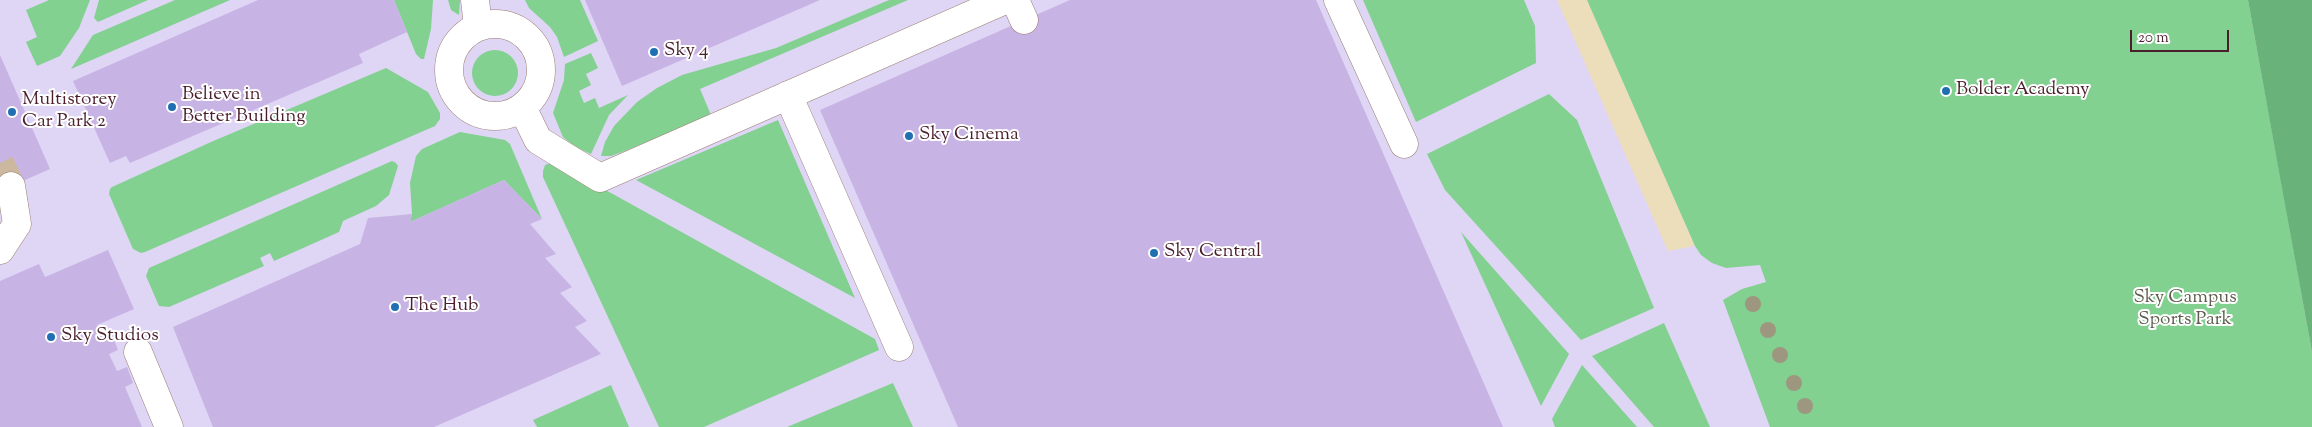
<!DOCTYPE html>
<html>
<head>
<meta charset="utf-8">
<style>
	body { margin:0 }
	#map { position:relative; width:2312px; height:427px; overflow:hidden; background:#eddebb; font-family:"Sorts Mill Goudy",serif }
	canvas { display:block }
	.scale { position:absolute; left:2130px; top:30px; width:99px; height:22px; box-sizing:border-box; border:2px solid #4a1f2b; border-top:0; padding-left:6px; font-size:15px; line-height:18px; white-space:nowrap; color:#4a1f2b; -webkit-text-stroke:4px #fff; paint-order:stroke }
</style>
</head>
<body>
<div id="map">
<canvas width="2312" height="427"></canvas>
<div class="scale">20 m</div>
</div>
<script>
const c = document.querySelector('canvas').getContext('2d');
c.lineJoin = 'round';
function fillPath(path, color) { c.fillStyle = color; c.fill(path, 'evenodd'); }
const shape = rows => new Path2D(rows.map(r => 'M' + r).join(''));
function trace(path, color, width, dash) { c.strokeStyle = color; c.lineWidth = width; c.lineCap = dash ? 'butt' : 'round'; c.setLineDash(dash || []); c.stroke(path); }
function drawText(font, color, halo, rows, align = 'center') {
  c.font = font + ' "Sorts Mill Goudy",serif'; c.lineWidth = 4; c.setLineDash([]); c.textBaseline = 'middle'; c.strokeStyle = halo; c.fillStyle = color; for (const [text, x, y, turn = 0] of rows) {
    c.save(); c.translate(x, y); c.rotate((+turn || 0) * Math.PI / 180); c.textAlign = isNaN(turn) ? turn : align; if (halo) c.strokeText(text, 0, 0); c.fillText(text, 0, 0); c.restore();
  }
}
const built = shape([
	[0,0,1557,0,1668,251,1695,246,1587,0,2248,0,2312,352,2312,427,0,427]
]);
const green = shape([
	[49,0,90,0,79,28,60,56,37,66,26,42,37,37,26,10],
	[99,0,148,0,98,22,94,18],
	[175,0,230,0,71,69,93,35],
	[394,0,433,0,431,29,424,59,421,59,416,54],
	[448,0,460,0,459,15,451,10],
	[525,0,580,0,598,41,564,57,557,37,550,27,529,8],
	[889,0,908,0,700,89,711,115,625,151,611,156,601,156,605,142,614,126,637,102,657,88,682,75,776,48],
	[1363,0,1524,0,1535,26,1536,63,1416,122],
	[1587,0,2248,0,2312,352,2312,427,1770,427,1723,300,1742,289,1766,282,1760,265,1726,268,1712,263,1701,255,1695,246],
	'472 73a23 23 0 1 1 46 0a23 23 0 1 1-46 0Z',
	[591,53,598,68,586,74,591,85,579,91,584,103,595,98,599,108,628,95,609,115,591,154,575,147,563,137,553,113,564,80,565,64],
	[386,68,428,92,440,113,440,119,435,126,145,252,141,253,133,249,109,194,110,189,112,187,211,142],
	[1549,94,1577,120,1654,308,1581,340,1445,190,1427,154],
	[778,120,855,298,636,180],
	[460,132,505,140,510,144,542,219,504,180,410,222,412,214,410,183,416,156,422,149],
	[392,161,396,163,398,166,389,195,376,206,343,221,339,232,274,261,270,253,260,258,264,266,169,307,159,306,146,276,149,268],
	[551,163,611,193,875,339,879,350,704,427,659,427,543,177,543,171,545,165],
	[1461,232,1569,354,1541,406],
	[1664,323,1710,427,1654,427,1592,356],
	[1582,365,1637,427,1555,427,1552,419],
	[893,383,913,427,787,427],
	[611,385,629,427,537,427,533,420]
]);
const forest = shape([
	[2248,0,2312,0,2312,352,2281,183]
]);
const building = shape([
	[258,0,394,0,407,32,359,54,363,63,130,163,126,156,110,163,73,81],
	[585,0,820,0,622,86],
	[1070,0,1316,0,1503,427,958,427,820,110],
	[0,55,50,169,0,191],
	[504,180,542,219,530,224,556,254,545,258,572,287,560,293,587,321,575,327,601,354,434,427,213,427,173,327,360,244,368,218,412,214,410,222],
	[108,250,134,309,97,325,103,339,112,335,118,350,109,354,117,371,127,367,133,383,125,387,142,427,0,427,0,281,39,264,45,277]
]);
const minorTunnel = shape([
	[0,163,11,186]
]);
const minor = shape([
	[475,0,478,27],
	[1015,0,1024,20],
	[1338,0,1404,144],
	'449 70a46 46 0 1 1 92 0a46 46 0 1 1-92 0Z',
	[788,95,899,347],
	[522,107,538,140,600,178,1005,0],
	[0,250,17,224,11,186],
	[138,352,169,427]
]);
const trees = [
	[1753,304],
	[1768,330],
	[1780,355],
	[1794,383],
	[1805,406]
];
const markers = [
	[654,52,5,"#1f6fb2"],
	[1946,91,5,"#1f6fb2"],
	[172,107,5,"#1f6fb2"],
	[12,112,5,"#1f6fb2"],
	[909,136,5,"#1f6fb2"],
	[1154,253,5,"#1f6fb2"],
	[395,307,5,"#1f6fb2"],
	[51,337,5,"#1f6fb2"]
];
const poiNames = [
	["Sky 4",664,52],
	["Bolder Academy",1956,91],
	["Believe in",182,96],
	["Better Building",182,118],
	["Multistorey",22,101],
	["Car Park 2",22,123],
	["Sky Cinema",919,136],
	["Sky Central",1164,253],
	["The Hub",405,307],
	["Sky Studios",61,337]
];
const parkNames = [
	["Sky Campus",2185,299],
	["Sports Park",2185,321]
];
fillPath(built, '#dfd5f5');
fillPath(green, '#82d191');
fillPath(forest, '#69b37b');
fillPath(building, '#c8b3e5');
trace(minorTunnel, '#ccb89e', 28, [28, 14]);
trace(minor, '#9c7e73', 29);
trace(minor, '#fff', 28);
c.fillStyle = '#9e9780';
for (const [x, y] of trees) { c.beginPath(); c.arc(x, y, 8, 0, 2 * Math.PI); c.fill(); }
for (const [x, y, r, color] of markers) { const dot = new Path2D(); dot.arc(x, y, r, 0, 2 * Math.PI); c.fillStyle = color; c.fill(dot); trace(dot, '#fff', 2); }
drawText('19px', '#4a1f2b', '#fff', poiNames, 'left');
drawText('19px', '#5e5d4f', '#fff', parkNames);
</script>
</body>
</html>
